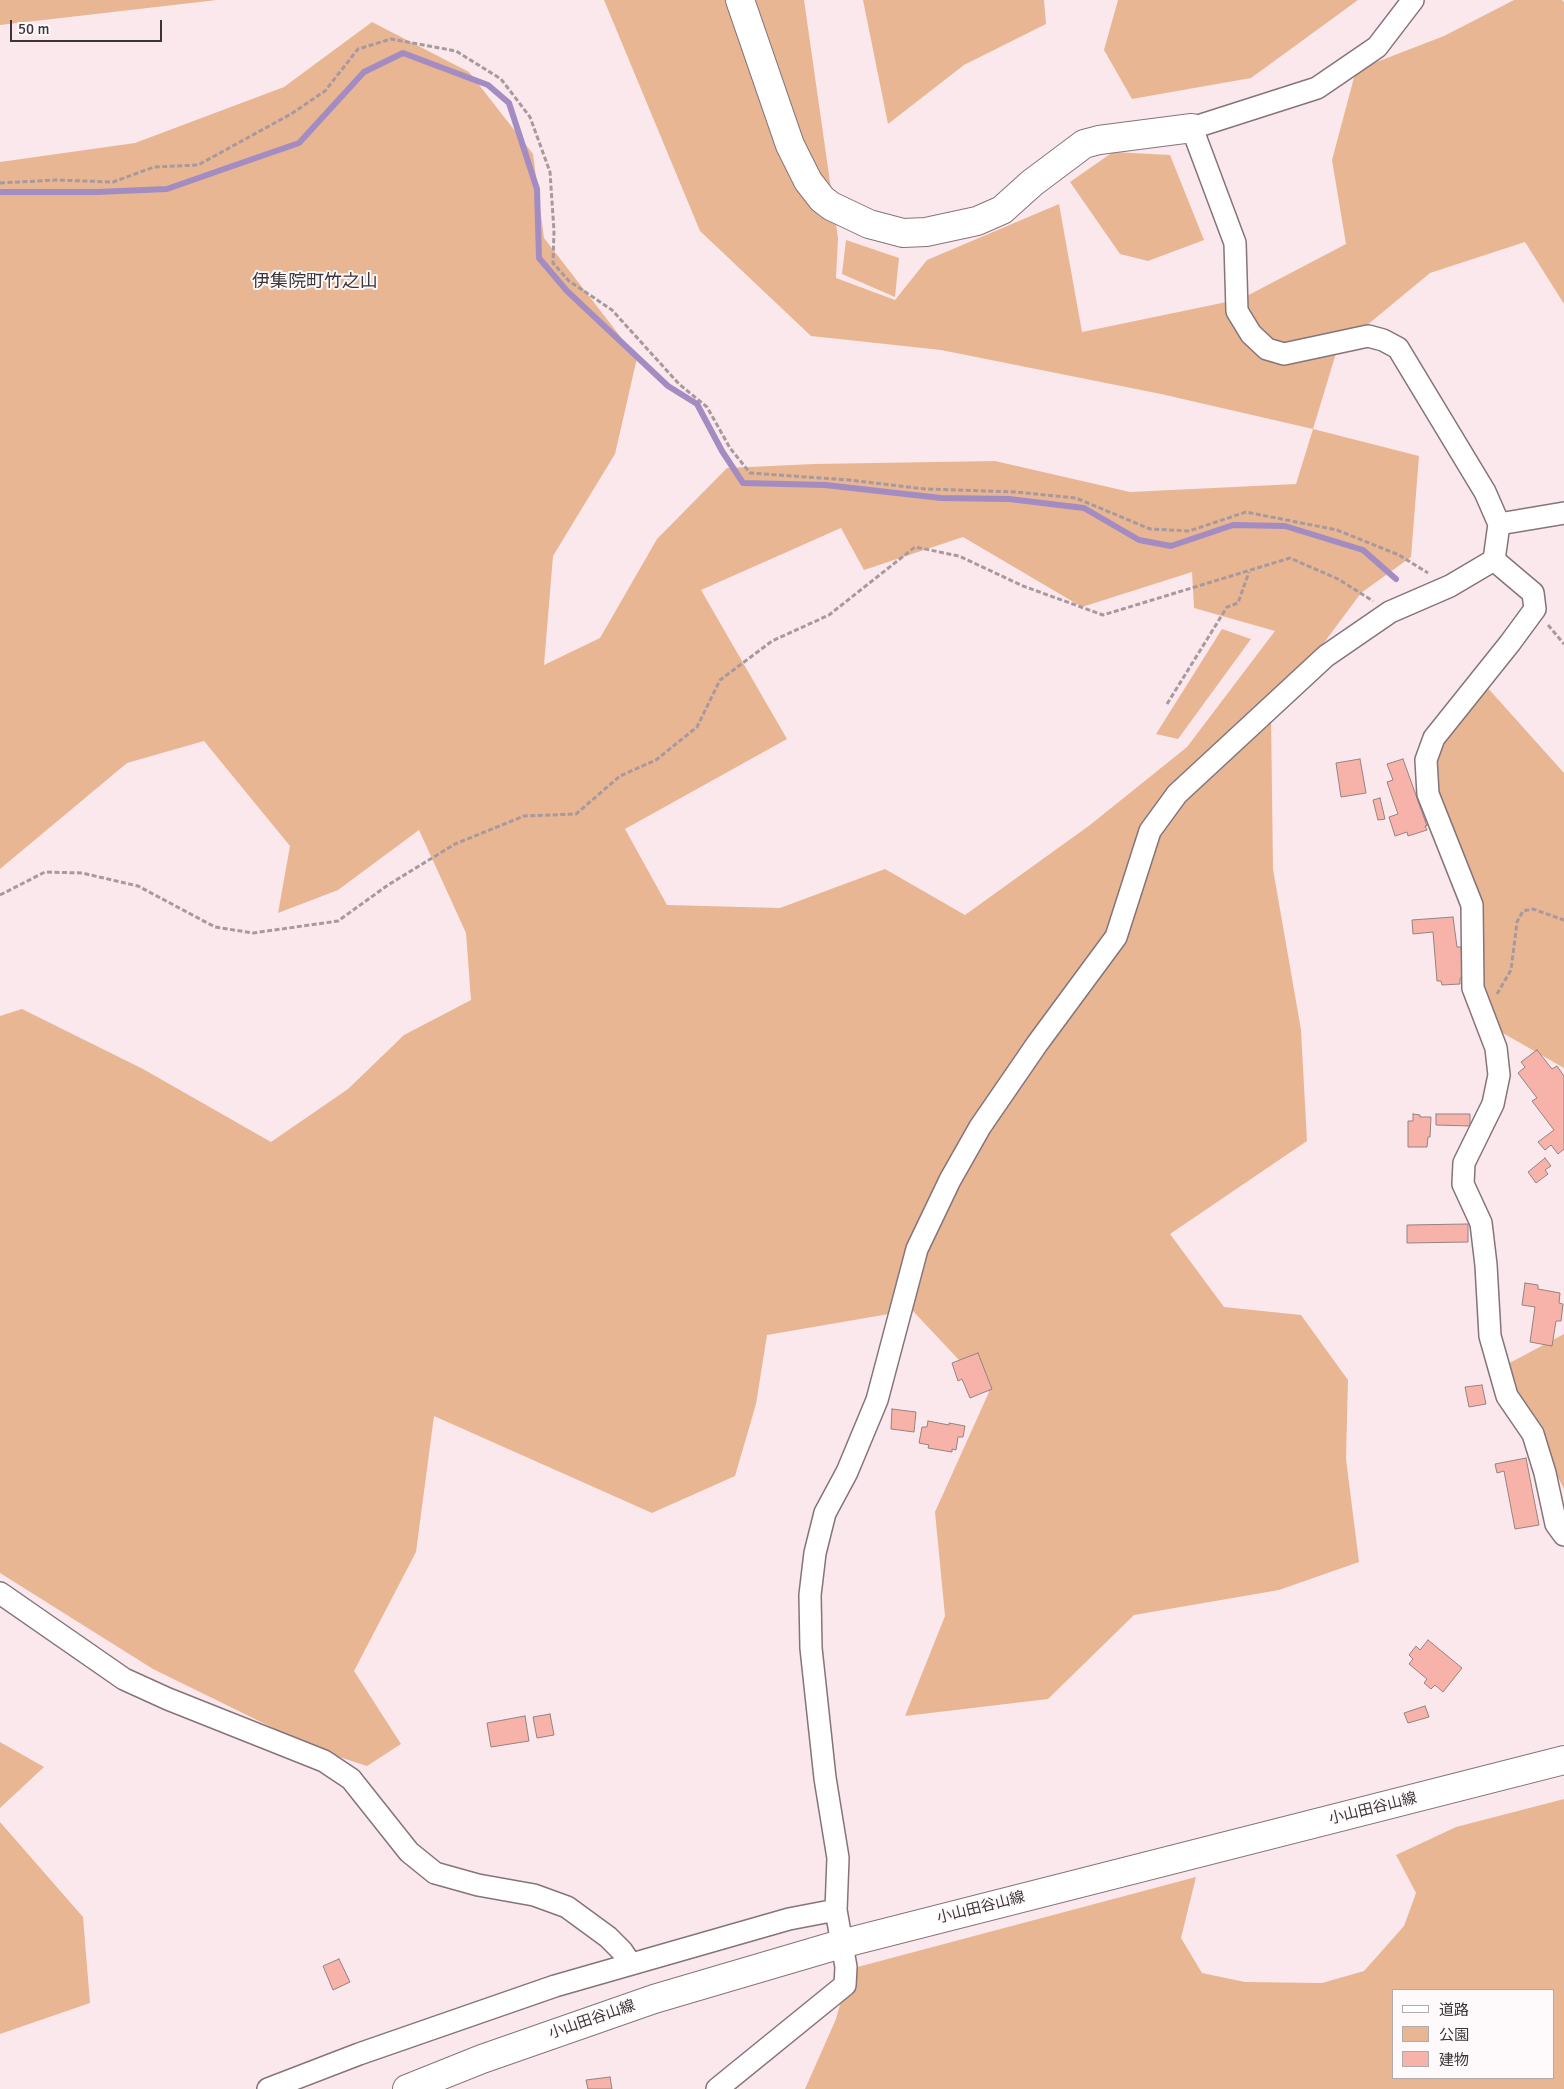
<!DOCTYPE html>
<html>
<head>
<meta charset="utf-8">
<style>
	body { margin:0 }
	#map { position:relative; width:1564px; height:2089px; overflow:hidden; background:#fbe8ed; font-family:Signika,"Noto Sans JP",sans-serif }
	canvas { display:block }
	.legend { position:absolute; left:1392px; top:1989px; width:162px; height:90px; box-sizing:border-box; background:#fefafb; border:1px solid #b0abad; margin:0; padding:6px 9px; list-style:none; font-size:15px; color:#3c3537 }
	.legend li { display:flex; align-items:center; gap:10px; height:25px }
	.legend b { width:25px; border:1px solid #b0abad }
	.scale { position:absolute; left:10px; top:20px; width:152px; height:22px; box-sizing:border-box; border:2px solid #3c3537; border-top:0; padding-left:6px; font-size:15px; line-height:18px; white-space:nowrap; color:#3c3537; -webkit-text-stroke:4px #fefafb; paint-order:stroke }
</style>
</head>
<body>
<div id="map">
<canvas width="1564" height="2089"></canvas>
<ul class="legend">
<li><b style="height:6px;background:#fff"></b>道路</li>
<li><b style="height:14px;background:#e9b693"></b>公園</li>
<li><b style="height:14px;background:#f7b3aa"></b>建物</li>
</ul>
<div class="scale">50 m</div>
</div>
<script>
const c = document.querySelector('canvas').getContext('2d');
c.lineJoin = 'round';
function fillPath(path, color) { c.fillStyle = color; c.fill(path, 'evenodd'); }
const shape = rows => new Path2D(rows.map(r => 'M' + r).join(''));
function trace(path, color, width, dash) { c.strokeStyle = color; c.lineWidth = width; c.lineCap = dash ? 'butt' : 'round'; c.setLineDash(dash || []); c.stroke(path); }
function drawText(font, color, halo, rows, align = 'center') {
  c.font = font + ' Signika,"Noto Sans JP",sans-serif'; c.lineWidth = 4; c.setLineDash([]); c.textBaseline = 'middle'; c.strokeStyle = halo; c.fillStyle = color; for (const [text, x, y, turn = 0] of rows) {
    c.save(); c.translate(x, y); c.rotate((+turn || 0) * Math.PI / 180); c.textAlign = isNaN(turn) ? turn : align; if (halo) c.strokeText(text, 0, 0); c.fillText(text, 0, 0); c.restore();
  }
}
const green = shape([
	[0,0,217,0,0,25],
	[604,0,804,0,838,238,836,278,895,300,927,260,1059,204,1082,332,1241,299,1346,244,1332,160,1356,70,1444,36,1514,0,1562,0,1564,2,1564,304,1525,242,1430,273,1337,350,1313,429,1419,456,1411,557,1361,593,1271,714,1273,869,1301,1030,1307,1141,1170,1234,1224,1307,1301,1315,1348,1380,1346,1459,1359,1562,1279,1590,1134,1615,1048,1699,905,1716,945,1616,935,1512,989,1392,912,1310,767,1335,756,1404,735,1476,652,1513,434,1416,416,1552,354,1671,401,1744,367,1766,318,1750,153,1669,0,1573,0,1016,22,1009,143,1069,271,1142,348,1089,404,1035,471,1000,466,933,419,830,338,890,278,913,290,846,204,741,127,763,0,869,0,162,135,143,284,87,372,22,469,72,533,154,544,238,637,358,615,454,553,556,544,665,600,638,657,539,727,468,814,464,995,461,1130,492,1296,484,1313,429,1161,394,941,350,811,336,700,231],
	[841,528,864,570,963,537,1082,607,1192,572,1194,608,1275,631,1187,747,1090,825,965,915,885,869,780,908,667,905,625,829,787,739,701,590],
	[863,0,1044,0,1046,24,964,65,888,124],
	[1118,0,1358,0,1251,78,1132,99,1104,50],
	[1113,152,1170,155,1204,240,1148,261,1120,254,1070,182],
	[846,240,899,258,895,297,842,274],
	[1222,629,1251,639,1178,739,1156,734],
	[1486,686,1564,773,1564,1068,1487,1024,1461,893,1424,793,1430,730],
	[1564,1334,1564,1489,1502,1367],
	[0,1742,44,1767,0,1808],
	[1564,1799,1564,2089,805,2089,836,2019,850,1969,1196,1877,1181,1938,1202,1973,1245,1982,1322,1983,1364,1971,1404,1926,1416,1893,1396,1855,1456,1827],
	[1393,1990,1553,1990,1553,2078,1393,2078],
	[0,1822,83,1917,90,2003,0,2034]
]);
const stream = shape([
	[0,192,97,192,167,189,224,169,299,143,364,72,403,53,488,85,509,103,537,189,539,258,567,291,668,386,697,404,722,451,743,483,825,485,941,498,1009,499,1084,508,1139,540,1171,546,1233,525,1285,526,1363,550,1396,579]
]);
const building = shape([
	[1360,759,1366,793,1341,797,1336,763,1360,759],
	[1403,759,1427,826,1425,826,1427,830,1408,836,1407,832,1395,836,1389,817,1398,814,1387,782,1393,780,1387,764,1403,759],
	[1380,798,1385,819,1378,820,1373,800,1380,798],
	[1453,917,1457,947,1461,947,1464,978,1460,978,1460,984,1442,985,1441,981,1437,981,1433,932,1413,934,1412,920,1453,917],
	[1537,1050,1552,1069,1557,1066,1564,1076,1564,1149,1558,1154,1551,1145,1545,1150,1538,1142,1554,1130,1532,1101,1537,1098,1518,1073,1525,1067,1521,1062,1537,1050],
	[1413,1114,1420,1115,1420,1117,1431,1117,1430,1137,1428,1137,1427,1147,1408,1147,1408,1121,1413,1121,1413,1114],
	[1436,1114,1470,1114,1470,1126,1436,1125,1436,1114],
	[1545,1158,1551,1166,1545,1170,1548,1174,1536,1183,1528,1172,1545,1158],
	[1468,1224,1468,1242,1407,1243,1407,1225,1468,1224],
	[1525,1283,1538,1285,1538,1289,1560,1293,1559,1303,1563,1304,1561,1321,1556,1321,1552,1346,1530,1342,1535,1307,1522,1305,1525,1283],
	[978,1353,992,1389,970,1398,962,1379,958,1381,952,1363,978,1353],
	[1482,1385,1486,1404,1469,1407,1465,1387,1482,1385],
	[892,1409,916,1412,914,1432,891,1429,892,1409],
	[928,1421,949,1425,949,1423,965,1426,963,1437,958,1437,956,1450,952,1449,952,1452,928,1448,929,1445,919,1443,922,1427,927,1427,928,1421],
	[1526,1458,1539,1525,1515,1529,1504,1471,1497,1473,1495,1464,1526,1458],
	[1428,1640,1462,1668,1443,1692,1435,1685,1431,1689,1424,1683,1427,1679,1409,1664,1413,1659,1409,1655,1416,1646,1420,1650,1428,1640],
	[1425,1706,1429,1717,1408,1723,1404,1713,1425,1706],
	[550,1714,554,1735,537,1738,533,1717,550,1714],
	[525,1716,529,1741,491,1747,487,1723,525,1716],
	[339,1959,350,1982,333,1990,323,1966,339,1959],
	[610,2077,612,2089,588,2089,586,2080,610,2077]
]);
const path = shape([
	[0,183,56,180,113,182,154,167,198,165,291,114,325,91,358,49,391,39,456,51,501,79,530,117,550,172,554,231,553,263,569,281,612,310,679,384,707,407,730,448,750,473,849,480,925,489,1015,492,1076,498,1150,529,1189,531,1246,512,1337,530,1399,555,1428,573],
	[1548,625,1564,644],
	[1167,704,1227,607,1238,603,1249,572],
	[0,895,45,872,82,873,138,886,215,927,253,933,338,921,388,885,455,844,524,816,576,814,620,776,656,760,697,727,720,680,772,641,829,615,915,547,959,556,1023,586,1103,615,1290,558,1338,579,1373,601],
	[1497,994,1511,970,1517,922,1523,911,1533,909,1564,920]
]);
const street = shape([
	[1413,0,1377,47,1317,88,1192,128,1235,243,1237,311,1251,334,1267,349,1284,354,1368,336,1383,340,1398,348,1485,492,1499,524,1494,560],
	[1499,524,1564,513],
	[1494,560,1533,593,1535,609,1510,643,1434,738,1426,760,1428,794,1472,905,1473,988,1496,1048,1499,1075,1493,1104,1464,1163,1463,1184,1481,1223,1486,1265,1490,1336,1507,1396,1533,1434,1545,1473,1556,1524,1564,1535],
	[0,1593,124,1679,168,1699,324,1761,351,1779,409,1852,435,1873,478,1885,534,1895,567,1907,608,1937,622,1951,630,1963],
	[268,2089,359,2054,555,1986,789,1919,836,1910],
	[717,2089,845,1985,846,1967,836,1910,838,1858,825,1778,811,1648,810,1595,815,1553,825,1513,847,1472,877,1400,917,1249,950,1180,980,1127,1037,1044,1116,937,1150,831,1177,794,1326,656,1390,612,1450,586,1494,560]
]);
const secondary = shape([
	[740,0,790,145,808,181,822,199,831,206,869,224,903,233,926,232,977,221,1002,210,1032,183,1084,144,1099,140,1192,128],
	[407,2089,482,2059,654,1999,841,1944,1564,1760]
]);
const streetNames = [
	["小山田谷山線",1373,1809,-14],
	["小山田谷山線",981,1908,-14],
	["小山田谷山線",592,2020,-19]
];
const quarterNames = [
	["伊集院町竹之山",315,282]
];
fillPath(green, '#e9b693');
trace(stream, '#a28cc2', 6);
fillPath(building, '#f7b3aa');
trace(building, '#948381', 1);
trace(street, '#857479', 24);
trace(secondary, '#857479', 30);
trace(path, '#a7999d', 3, [5, 2.5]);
trace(street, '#fff', 21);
trace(secondary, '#fff', 28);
drawText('15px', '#3c3537', '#fefafb', streetNames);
drawText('18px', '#3c3537', '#fefafb', quarterNames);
</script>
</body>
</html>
